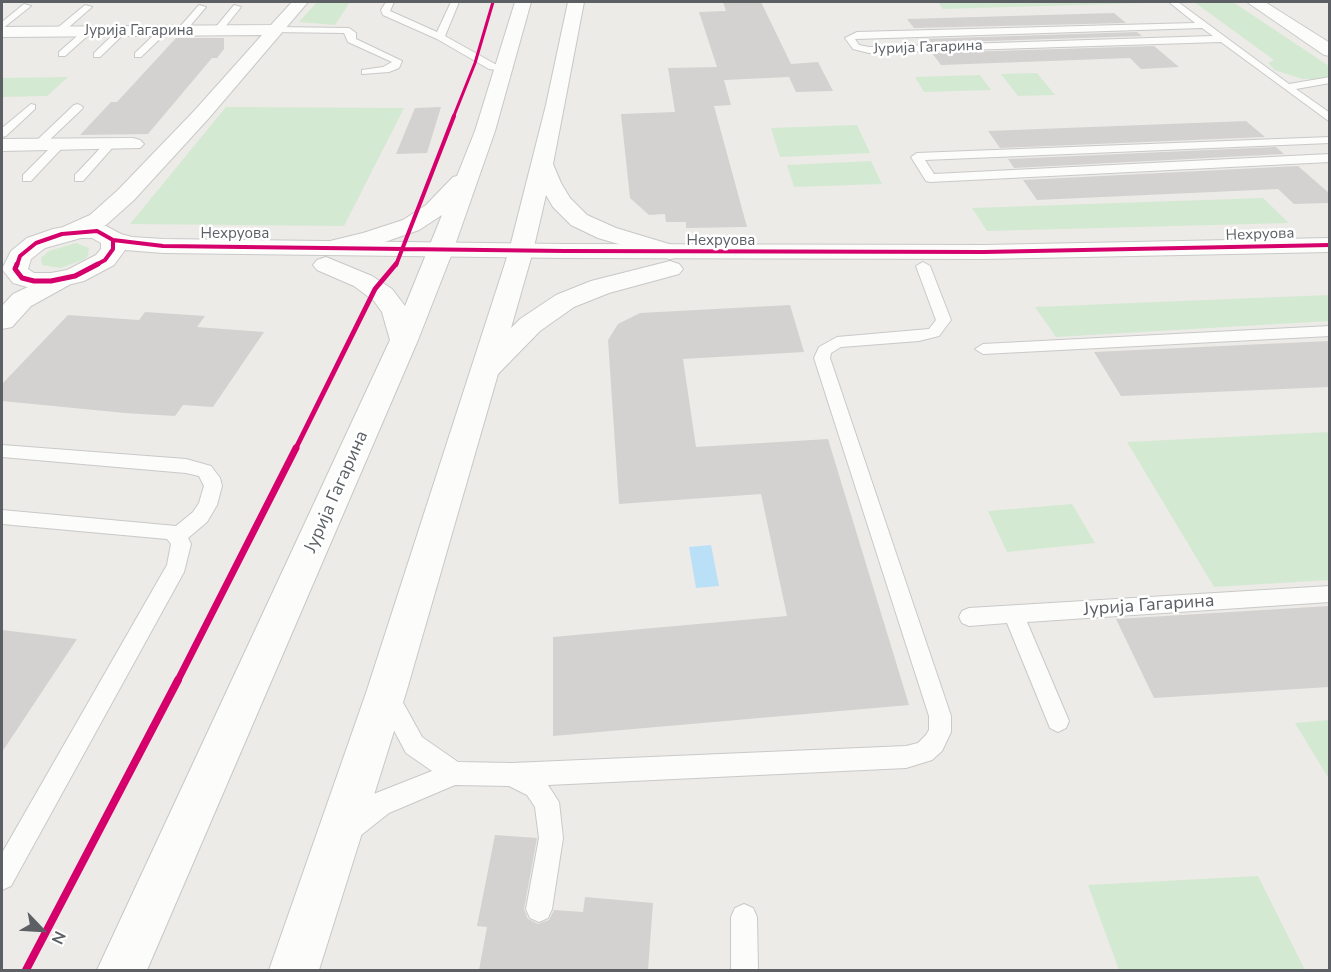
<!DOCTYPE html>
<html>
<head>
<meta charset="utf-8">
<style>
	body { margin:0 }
	#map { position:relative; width:1331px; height:972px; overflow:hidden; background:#ecebe7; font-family:"Nunito Sans",sans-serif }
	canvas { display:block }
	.frame { position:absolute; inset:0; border:3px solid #5c6065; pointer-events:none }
	.north { position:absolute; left:12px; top:900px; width:60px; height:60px; -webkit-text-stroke:4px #fff; paint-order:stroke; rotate:115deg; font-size:16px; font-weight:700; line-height:24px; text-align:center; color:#5c6065 }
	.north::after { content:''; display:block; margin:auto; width:21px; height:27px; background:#5c6065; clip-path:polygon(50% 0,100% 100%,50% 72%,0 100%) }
</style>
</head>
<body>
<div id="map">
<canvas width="1331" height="972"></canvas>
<div class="frame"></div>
<div class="north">N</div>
</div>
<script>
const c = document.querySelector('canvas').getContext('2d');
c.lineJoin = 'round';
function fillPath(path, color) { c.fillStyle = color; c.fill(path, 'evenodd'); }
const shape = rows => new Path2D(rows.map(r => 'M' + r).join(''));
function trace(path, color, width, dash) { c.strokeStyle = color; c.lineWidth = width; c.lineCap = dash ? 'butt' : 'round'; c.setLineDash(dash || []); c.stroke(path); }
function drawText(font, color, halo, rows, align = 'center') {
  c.font = font + ' "Nunito Sans",sans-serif'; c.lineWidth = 5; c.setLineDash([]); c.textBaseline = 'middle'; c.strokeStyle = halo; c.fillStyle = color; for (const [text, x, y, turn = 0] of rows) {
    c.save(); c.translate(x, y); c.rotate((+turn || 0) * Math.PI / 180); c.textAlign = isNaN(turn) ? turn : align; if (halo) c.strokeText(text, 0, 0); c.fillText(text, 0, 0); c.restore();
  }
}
const green = shape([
	[317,2,350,2,335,25,299,22],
	[938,2,1144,2,1146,3,943,9],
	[1194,2,1233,2,1329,66,1329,76,1319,79,1302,79,1275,70,1268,63,1274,60],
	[1037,73,1055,95,1018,96,1001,74],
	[980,75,991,90,924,92,915,77],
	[68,77,47,96,2,97,2,78],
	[226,107,404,108,344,226,130,224],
	[857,125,870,153,780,157,771,128],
	[871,161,882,184,794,187,787,165],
	[1263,198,1289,223,987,231,972,208],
	[76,243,89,248,88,256,83,260,60,268,42,265,41,258,49,251],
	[1329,295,1329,321,1056,337,1035,307],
	[1329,432,1329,580,1214,587,1127,442],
	[1072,504,1095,543,1007,552,988,511],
	[1329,720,1330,720,1329,779,1295,723],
	[1258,876,1305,970,1119,970,1088,885]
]);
const water = shape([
	[711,545,719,586,696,588,689,547]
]);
const building = shape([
	[723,2,761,2,791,64,818,62,833,91,796,92,789,77,724,80,731,105,714,106,747,227,686,228,686,222,666,222,665,214,649,215,630,198,621,114,675,112,668,68,717,67,699,12,726,11],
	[1114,13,1126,23,914,28,907,19],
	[1137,32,1142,36,924,43,922,39],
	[176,38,224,38,224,49,217,58,212,58,148,134,80,135,111,102,117,102],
	[1154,46,1179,67,1141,69,1130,58,941,65,932,53],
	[441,107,427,153,396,154,415,108],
	[1246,121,1265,137,1000,148,988,131],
	[1276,147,1284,154,1014,168,1008,159],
	[1298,166,1329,193,1329,203,1294,204,1278,189,1037,200,1023,180],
	[790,305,804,352,683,359,696,447,828,439,909,705,553,736,553,637,787,616,761,494,619,504,608,340,618,324,640,313],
	[145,312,205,316,197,327,264,332,213,407,183,405,175,416,125,413,2,401,2,384,68,315,139,320],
	[1329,341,1329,387,1121,396,1094,352],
	[1329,606,1329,687,1154,698,1116,619],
	[2,630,77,639,2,752],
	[495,835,537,838,524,909,528,919,538,924,549,920,554,910,583,912,585,897,653,903,648,970,479,970,487,927,477,926]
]);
const service = shape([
	[386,2,394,2,390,11,437,32,451,2,459,2,445,36,495,64,509,68,504,71,489,69,437,39,383,15,381,10,386,2],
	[1169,2,1178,2,1289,84,1330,77,1330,83,1296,89,1330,113,1330,122,1221,42,869,53,853,49,845,38,857,32,1195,23,1169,2],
	[1202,28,1213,36,869,47,859,45,855,39,1202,28],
	[24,4,31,6,2,29,2,22,24,4],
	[85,5,92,7,61,34,55,34,55,30,85,5],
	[199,5,206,7,184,33,178,33,178,29,199,5],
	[234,5,241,7,221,32,215,32,215,28,234,5],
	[276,27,349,28,356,33,356,39,402,61,399,68,389,72,362,74,362,70,383,67,392,62,348,42,344,33,273,32,273,28,276,27],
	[85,29,93,31,65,56,59,56,59,52,85,29],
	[119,29,127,31,100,57,94,57,94,53,119,29],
	[160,29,168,31,141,57,135,57,135,53,160,29],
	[31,104,35,105,35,109,6,136,2,137,2,128,31,104],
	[78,104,83,107,82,109,42,147,34,147,34,143,74,105,78,104],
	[1330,137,1330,143,925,160,934,174,1330,154,1330,162,930,182,926,181,911,157,917,153,1330,137],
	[110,141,114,142,114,146,83,181,75,181,75,175,106,142,110,141],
	[59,142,63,143,63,147,31,181,23,181,23,175,55,143,59,142],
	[923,262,930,266,951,320,939,336,919,341,841,347,831,353,830,358,951,716,951,732,942,751,932,760,906,768,548,785,559,802,563,838,552,909,548,918,539,922,530,918,526,909,539,838,535,807,527,795,509,786,455,785,389,813,360,836,351,839,342,836,339,827,342,818,371,795,432,771,406,753,379,702,376,695,379,688,387,685,395,688,422,737,458,762,512,763,906,746,918,743,926,735,929,730,929,716,814,358,819,347,837,337,929,329,936,320,916,266,923,262],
	[1330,326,1330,336,983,354,975,349,983,344,1330,326],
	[2,445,186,459,211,466,220,478,222,486,217,505,207,522,188,538,191,544,184,572,11,886,2,890,2,853,167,565,171,544,167,539,2,524,2,510,176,526,193,512,199,503,204,486,199,476,186,473,2,457,2,445],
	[1330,586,1330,602,1027,622,1069,721,1066,728,1058,732,1050,728,1007,623,969,626,962,623,959,617,962,611,969,608,1330,586],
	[744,904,753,908,757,917,758,970,731,970,731,917,735,908,744,904]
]);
const minor = shape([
	[292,2,308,2,209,118,134,200,106,225,81,237,72,239,63,237,60,232,63,227,90,215,118,190,195,110,262,35,2,37,2,27,271,25,292,2],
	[133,138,140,140,144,144,140,148,2,151,2,139,133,138],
	[60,272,69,275,73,280,69,285,31,306,12,327,2,329,2,306,13,294,60,272]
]);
const tertiary = shape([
	[1247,2,1265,2,1330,43,1330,56,1324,55,1247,2],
	[81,224,106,226,121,234,132,237,163,239,564,244,984,245,1330,238,1330,252,984,259,564,258,163,253,125,250,114,265,84,281,51,289,34,289,13,283,2,269,11,251,27,238,53,229,81,224],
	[81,238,92,238,101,243,101,249,96,255,67,270,51,273,34,273,28,269,31,259,45,248,81,238]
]);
const secondary = shape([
	[515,2,531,2,495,131,454,248,418,340,147,970,97,970,390,340,382,312,374,301,354,286,317,270,313,265,317,260,326,257,372,276,392,289,405,306,442,215,419,230,379,244,335,254,326,252,323,247,326,242,363,233,403,220,426,205,453,177,457,176,475,131,515,2],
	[568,2,584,2,553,164,561,183,570,198,587,215,616,228,679,247,682,252,679,257,670,259,598,238,571,225,553,207,546,195,533,251,511,328,520,319,556,295,591,281,670,261,679,264,683,269,679,274,609,293,574,307,540,331,498,374,406,693,319,970,269,970,366,693,509,251,546,105,568,2]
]);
const cyclewayFar4 = shape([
	[453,118,475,63,493,2]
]);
const cyclewayFar3 = shape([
	[113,240,163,246,564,251,984,252,1330,245],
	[17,265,20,256,36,243,62,234,97,231,113,240],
	[96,265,105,260,113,249,113,240],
	[396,265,454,116]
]);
const cyclewayFar2 = shape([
	[17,264,15,269,22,278,34,281,51,281,75,276,98,264],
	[295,450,375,289,396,264]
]);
const cyclewayFar1 = shape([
	[177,682,296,448]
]);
const cycleway = shape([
	[26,970,178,680]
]);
const farStreetnames = [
	["Јурија Гагарина",139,31],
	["Јурија Гагарина",928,48,-2],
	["Нехруова",235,234],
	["Нехруова",1260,235,-2],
	["Нехруова",721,241]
];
const streetNames = [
	["Јурија Гагарина",337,492,-66],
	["Јурија Гагарина",1149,606,-4]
];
fillPath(green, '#d4e9d1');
fillPath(water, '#bae0f8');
fillPath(building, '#d3d2d0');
trace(service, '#c9c9c9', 2);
trace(minor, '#c9c9c9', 2);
trace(tertiary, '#c9c9c9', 2);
trace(secondary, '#c7c8c7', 2);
fillPath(service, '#fcfcfb');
fillPath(minor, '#fcfcfb');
fillPath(tertiary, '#fcfcfb');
fillPath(secondary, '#fcfcfb');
trace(cyclewayFar4, '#d6006c', 3);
trace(cyclewayFar3, '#d6006c', 4);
trace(cyclewayFar2, '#d6006c', 5);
trace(cyclewayFar1, '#d6006c', 7);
trace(cycleway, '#d6006c', 8);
drawText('15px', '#5c6065', '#fff', farStreetnames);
drawText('18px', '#5c6065', '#fff', streetNames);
</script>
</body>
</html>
